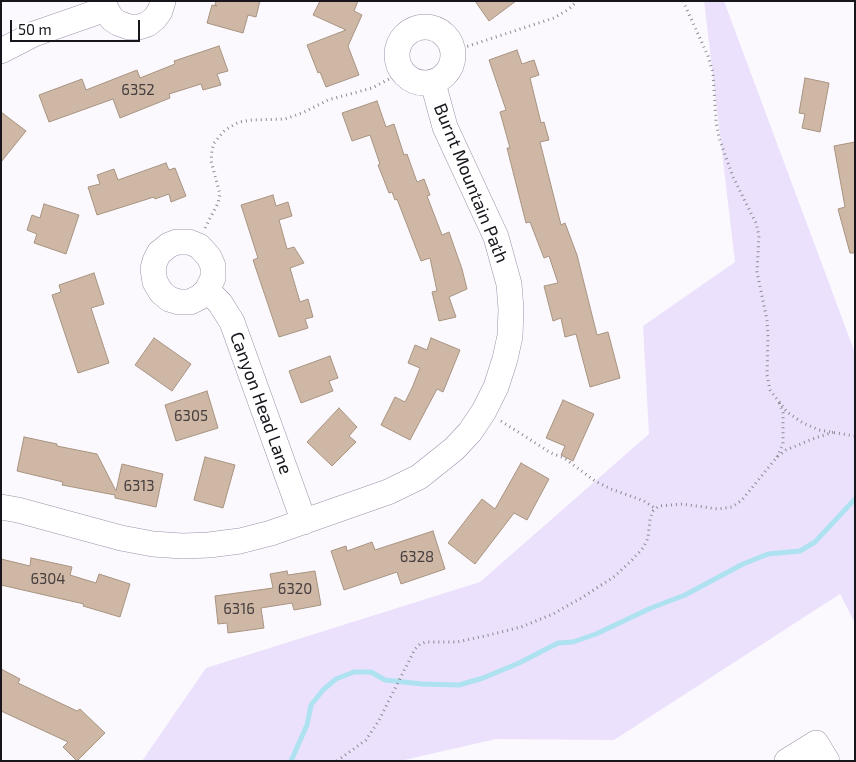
<!DOCTYPE html>
<html>
<head>
<meta charset="utf-8">
<style>
	body { margin:0 }
	#map { position:relative; width:856px; height:762px; overflow:hidden; background:#fbf9fe; font-family:"Exo 2",sans-serif }
	canvas { display:block }
	.frame { position:absolute; inset:0; border:2px solid #18151d; pointer-events:none }
	.scale { position:absolute; left:10px; top:20px; width:130px; height:22px; box-sizing:border-box; border:2px solid #18151d; border-top:0; padding-left:6px; font-size:15px; line-height:18px; white-space:nowrap; color:#18151d; -webkit-text-stroke:4px #fff; paint-order:stroke }
</style>
</head>
<body>
<div id="map">
<canvas width="856" height="762"></canvas>
<div class="frame"></div>
<div class="scale">50 m</div>
</div>
<script>
const c = document.querySelector('canvas').getContext('2d');
c.lineJoin = 'round';
function fillPath(path, color) { c.fillStyle = color; c.fill(path, 'evenodd'); }
const shape = rows => new Path2D(rows.map(r => 'M' + r).join(''));
function trace(path, color, width, dash) { c.strokeStyle = color; c.lineWidth = width; c.lineCap = dash ? 'butt' : 'round'; c.setLineDash(dash || []); c.stroke(path); }
function drawText(font, color, halo, rows, align = 'center') {
  c.font = font + ' "Exo 2",sans-serif'; c.lineWidth = 4; c.setLineDash([]); c.textBaseline = 'middle'; c.strokeStyle = halo; c.fillStyle = color; for (const [text, x, y, turn = 0] of rows) {
    c.save(); c.translate(x, y); c.rotate((+turn || 0) * Math.PI / 180); c.textAlign = isNaN(turn) ? turn : align; if (halo) c.strokeText(text, 0, 0); c.fillText(text, 0, 0); c.restore();
  }
}
const green = shape([
	[704,1,724,1,855,353,855,623,840,594,614,740,496,739,400,761,142,761,206,668,480,582,649,434,643,326,735,262]
]);
const stream = shape([
	[291,761,307,725,311,705,323,690,336,679,354,672,371,672,385,680,422,684,459,685,483,678,519,663,558,643,573,642,596,634,651,608,685,595,743,564,768,554,800,551,815,542,855,499]
]);
const building = shape([
	[216,1,260,1,256,17,248,15,243,33,207,23,212,5,217,6,215,5,216,1],
	[320,1,358,1,354,11,362,15,348,46,359,75,326,87,320,72,318,73,307,45,346,30,313,15,320,1],
	[475,1,516,1,489,21,475,1],
	[219,46,228,71,217,74,221,85,203,90,201,84,169,94,170,98,120,118,113,99,49,122,39,95,82,79,86,90,137,70,140,78,175,64,174,61,219,46],
	[517,50,522,64,534,60,539,75,530,78,541,123,544,122,549,140,540,142,561,225,565,223,577,255,597,335,608,332,620,378,590,387,576,334,565,337,561,318,553,321,544,286,558,283,549,256,544,258,530,222,526,223,507,148,510,148,500,112,506,110,489,60,517,50],
	[805,78,829,83,820,132,802,128,805,114,799,113,805,78],
	[377,101,386,127,394,124,404,155,407,154,417,182,424,179,430,195,427,196,442,235,449,232,462,269,467,289,449,297,456,317,439,321,432,292,437,291,430,258,421,261,397,199,395,200,392,192,389,193,378,165,380,164,370,135,352,141,342,113,377,101],
	[1,112,26,131,1,162,1,112],
	[855,142,855,253,850,253,838,209,845,207,834,146,855,142],
	[166,163,169,170,175,168,186,196,171,202,169,194,155,199,154,197,97,215,88,187,100,184,97,175,114,169,118,180,166,163],
	[273,195,276,206,288,202,292,216,279,220,287,249,294,247,304,263,290,268,300,302,308,299,313,317,305,319,308,328,279,337,253,260,258,258,241,205,273,195],
	[44,204,79,215,66,254,34,243,37,234,27,230,32,215,40,218,44,204],
	[94,273,104,304,91,308,109,363,78,373,52,295,61,292,59,285,94,273],
	[154,338,191,364,172,391,135,365,154,338],
	[431,338,460,350,443,392,437,389,410,440,381,425,395,397,405,402,412,388,420,368,408,363,415,345,427,350,431,338],
	[330,356,338,378,329,381,333,391,301,403,289,371,330,356],
	[207,391,218,428,176,441,165,405,207,391],
	[563,400,594,414,573,461,561,455,565,446,546,438,563,400],
	[339,408,357,427,349,436,356,442,332,466,307,442,339,408],
	[24,437,57,444,57,446,97,454,116,491,122,464,163,474,156,507,115,498,115,495,62,485,63,482,17,471,24,437],
	[205,457,235,465,223,508,194,500,205,457],
	[521,463,549,479,527,520,514,513,475,564,448,543,482,499,495,509,521,463],
	[433,531,445,569,401,584,397,572,344,590,331,551,346,546,347,551,372,542,375,550,433,531],
	[31,558,72,567,70,575,96,583,99,574,130,584,120,617,83,606,84,604,1,585,1,559,30,566,31,558],
	[287,571,288,575,315,571,321,605,294,610,292,603,261,608,264,628,228,633,227,623,218,624,215,596,273,588,270,574,287,571],
	[1,669,20,679,18,683,77,711,80,709,105,733,77,761,63,747,68,742,1,711,1,669]
]);
const path = shape([
	[683,1,708,56,713,73,716,121,719,138,733,177,756,223,759,236,757,272,767,320,768,337,767,375,770,390,787,412,803,423,819,430,855,436],
	[453,51,554,18,569,9,577,1],
	[205,228,218,203,220,194,211,161,212,150,214,143,225,130,239,122,252,120,285,119,302,113,328,100,372,88,389,79,399,67],
	[501,421,551,453,564,458,595,481,611,489,644,501,656,509],
	[777,457,783,444,783,413,779,402],
	[337,761,366,740,378,722,415,649,420,644,426,642,457,642,485,636,521,627,553,614,583,597,615,576,632,560,643,548,648,538,650,519,653,511,659,506,682,504,718,509,732,507,742,500,777,457,786,450,815,438,834,432]
]);
const minor = shape([
	[104,1,106,9,112,19,118,23,129,27,139,27,148,24,155,18,160,11,163,1],
	'397 55a28 28 0 1 1 56 0a28 28 0 1 1-56 0Z',
	[1,51,34,34,106,9],
	[207,290,200,297,190,302,179,302,169,299,161,292,155,282,153,269,155,261,159,253,169,245,177,242,189,242,199,246,209,257,213,266,213,278,207,290,220,303,232,322,304,522],
	[1,507,18,510,121,538,153,544,182,546,209,545,240,541,271,533,388,492,419,477,454,449,470,432,484,411,496,387,505,359,510,336,511,309,509,284,496,237,445,127,433,83],
	[787,761,816,743,827,761]
]);
const numberNames = [
	["6352",138,90],
	["6305",191,416],
	["6313",139,486],
	["6328",417,557],
	["6304",48,579],
	["6320",295,589],
	["6316",239,609]
];
const streetNames = [
	["Burnt Mountain Path",471,183,68],
	["Canyon Head Lane",261,403,70]
];
fillPath(green, '#ebe1fc');
trace(stream, '#afe2f1', 5);
fillPath(building, '#ceb8a5');
trace(building, '#a89381', 1);
trace(minor, '#9c92aa', 26);
trace(path, '#8d8b91', 3, [1, 4]);
trace(minor, '#fff', 25);
drawText('15px', '#463e3f', null, numberNames);
drawText('18px', '#18151d', '#fff', streetNames);
</script>
</body>
</html>
